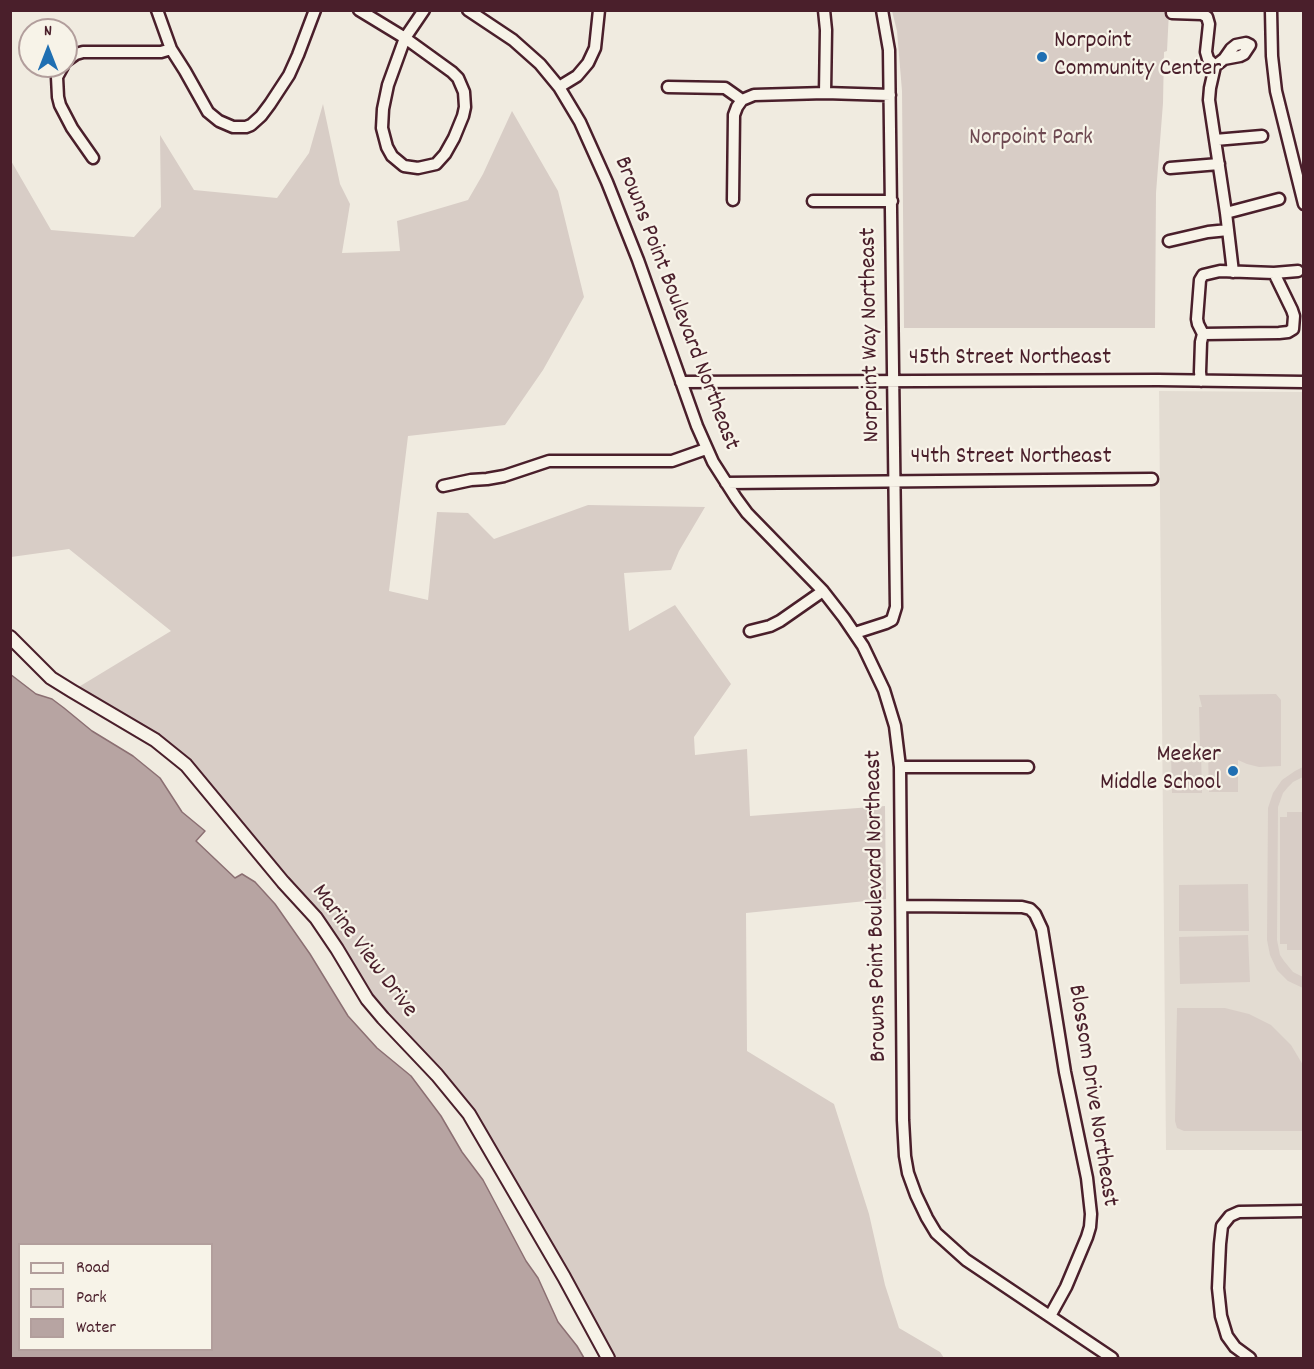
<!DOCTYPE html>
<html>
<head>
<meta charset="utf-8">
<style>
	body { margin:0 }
	#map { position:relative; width:1314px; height:1369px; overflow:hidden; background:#f0ebe0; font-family:Dekko,sans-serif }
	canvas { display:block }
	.frame { position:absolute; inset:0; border:12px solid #4a1f2b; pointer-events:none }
	.legend { position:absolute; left:18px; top:1243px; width:195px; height:108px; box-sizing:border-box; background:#f7f3e8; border:2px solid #b29e9c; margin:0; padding:8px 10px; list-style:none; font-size:18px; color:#4a1f2b }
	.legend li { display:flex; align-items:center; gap:12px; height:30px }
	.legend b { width:30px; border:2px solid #b29e9c }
	.north { position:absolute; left:18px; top:18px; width:60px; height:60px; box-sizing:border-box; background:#f7f3e8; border:2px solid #b29e9c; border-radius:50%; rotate:0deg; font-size:16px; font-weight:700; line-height:24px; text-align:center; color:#4a1f2b }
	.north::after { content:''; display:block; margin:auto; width:21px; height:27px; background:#1f6fb2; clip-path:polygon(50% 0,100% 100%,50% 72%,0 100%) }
</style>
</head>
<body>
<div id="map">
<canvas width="1314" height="1369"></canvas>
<div class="frame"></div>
<ul class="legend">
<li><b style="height:8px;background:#f7f3e8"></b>Road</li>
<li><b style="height:16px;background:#d8cdc6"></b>Park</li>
<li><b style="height:16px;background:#b7a4a2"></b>Water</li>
</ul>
<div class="north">N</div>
</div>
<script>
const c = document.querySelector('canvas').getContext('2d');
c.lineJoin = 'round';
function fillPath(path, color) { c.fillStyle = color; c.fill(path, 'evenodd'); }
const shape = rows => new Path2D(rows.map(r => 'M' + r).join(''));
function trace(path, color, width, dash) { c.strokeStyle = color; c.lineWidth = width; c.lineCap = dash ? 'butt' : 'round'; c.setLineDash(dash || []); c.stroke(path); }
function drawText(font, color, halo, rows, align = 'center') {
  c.font = font + ' Dekko,sans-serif'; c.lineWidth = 4.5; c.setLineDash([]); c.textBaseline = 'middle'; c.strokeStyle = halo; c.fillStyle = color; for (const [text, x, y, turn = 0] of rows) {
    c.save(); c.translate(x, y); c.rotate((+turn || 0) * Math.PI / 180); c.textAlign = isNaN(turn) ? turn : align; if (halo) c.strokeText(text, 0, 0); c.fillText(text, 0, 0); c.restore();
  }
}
const built = shape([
	[1159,391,1303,392,1303,1150,1166,1150]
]);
const green = shape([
	[892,11,1169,11,1167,51,1164,52,1163,103,1156,193,1155,328,904,328,902,91,897,31],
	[323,104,340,184,350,204,342,253,400,251,397,221,468,200,483,174,512,111,558,191,584,297,543,370,505,425,408,436,389,591,428,600,437,512,468,513,494,539,588,505,705,507,679,551,671,570,624,573,629,631,675,605,731,684,694,737,695,755,747,749,750,816,885,806,886,899,746,913,747,1051,834,1104,869,1214,885,1285,899,1328,940,1352,944,1358,608,1358,482,1134,267,864,155,740,72,691,171,631,69,549,11,557,10,159,51,230,134,237,161,207,160,135,194,190,277,198,309,153],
	[1276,694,1281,700,1281,766,1259,767,1247,764,1238,760,1238,792,1209,792,1208,752,1225,751,1222,748,1200,748,1199,707,1202,707,1199,695],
	[1201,752,1202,793,1172,793,1171,753],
	[1303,767,1303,777,1293,782,1288,787,1283,793,1278,807,1277,940,1280,955,1284,961,1293,972,1303,977,1303,988,1288,981,1277,970,1270,955,1267,940,1268,808,1273,793,1282,780,1295,771],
	[1287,812,1303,812,1303,950,1287,950,1287,944,1280,944,1280,817,1287,817],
	[1248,884,1249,931,1179,931,1179,885],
	[1248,935,1250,982,1180,984,1179,937],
	[1177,1008,1225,1008,1249,1014,1271,1025,1291,1045,1303,1065,1303,1131,1184,1131,1177,1128,1175,1121]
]);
const water = shape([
	[10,674,36,694,52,699,64,708,92,731,133,756,160,778,182,812,205,831,196,841,235,878,242,874,255,882,275,904,310,954,348,1016,377,1048,411,1076,441,1116,462,1152,483,1180,526,1261,538,1278,558,1322,577,1346,584,1358,11,1358,10,674],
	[20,1244,212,1244,212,1350,20,1350,20,1244]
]);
const minor = shape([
	[157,10,171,49,185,71,208,112,219,121,233,127,246,127,251,125,261,116,270,104,289,75,298,55,315,10],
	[359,10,405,38,424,10],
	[468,10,513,40,540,64,559,87,580,122,607,182,638,260,697,426,713,462,736,498,747,513,823,591,844,618,863,646,884,690,895,726,900,767,903,1120,905,1156,908,1173,916,1195,927,1218,936,1233,966,1260,1112,1358],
	[824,10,826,30,825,93],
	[1271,10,1272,56,1276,91,1304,204],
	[1172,13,1202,14,1207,17,1209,24,1206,52,1208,59,1215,66],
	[405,38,452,72,458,78,464,92,465,107,463,116,454,138,445,154,436,164,418,168,404,166,392,156,387,147,382,128,383,109,388,85,405,38],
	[1224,59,1240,56,1244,54,1250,45,1246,43,1236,45,1231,49,1224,59,1215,66,1210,88,1209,100,1226,213,1233,272],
	[66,61,76,54,83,52,161,52,171,49],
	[63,66,57,77,58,97,60,105,72,128,93,158],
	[559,87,577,76,588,63,595,48,599,10],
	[668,87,725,88,742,100],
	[1215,140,1262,136],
	[1170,168,1219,164],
	[733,200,734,115,737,107,742,100,754,95,825,93,890,95],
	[813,201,892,201],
	[1226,213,1279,199],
	[1169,241,1208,232,1228,230],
	[1203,334,1198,324,1197,319,1200,280,1203,275,1220,271,1274,273,1298,271],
	[1203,334,1279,333,1288,332,1293,329,1294,316,1292,310,1274,273],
	[1201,381,1200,372,1201,342,1203,334],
	[681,382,1158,380,1304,382],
	[726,483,1152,479],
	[443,486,471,480,487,479,504,476,549,461,672,461,706,449],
	[750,631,770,626,780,621,823,591],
	[855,633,886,623,892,620,896,607,889,50,882,10],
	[900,767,1028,767],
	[902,906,1022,907,1030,909,1035,914,1042,929,1065,1072,1087,1178,1091,1214,1090,1227,1087,1237,1066,1287,1050,1316],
	[1250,1358,1235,1347,1227,1336,1221,1316,1218,1288,1220,1244,1222,1226,1230,1216,1239,1212,1304,1211]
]);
const major = shape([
	[10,637,51,678,72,691,155,740,186,765,283,882,316,918,337,949,367,999,383,1018,437,1075,469,1114,564,1277,608,1358]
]);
const markers = [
	[1042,57,6,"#1f6fb2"],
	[1233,771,6,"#1f6fb2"]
];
const poiNames = [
	["Norpoint",1054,43],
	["Community Center",1054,71],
	["Meeker",1221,757,"right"],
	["Middle School",1221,785,"right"]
];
const parkNames = [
	["Norpoint Park",1031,140]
];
const streetNames = [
	["Browns Point Boulevard Northeast",675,304,69],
	["Norpoint Way Northeast",872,335,-91],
	["45th Street Northeast",1010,360],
	["44th Street Northeast",1011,459],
	["Browns Point Boulevard Northeast",878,906,-91],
	["Marine View Drive",363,952,53],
	["Blossom Drive Northeast",1091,1096,81]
];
fillPath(built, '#e3dcd2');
fillPath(green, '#d8cdc6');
fillPath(water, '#b7a4a2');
trace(water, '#8b6f72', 1.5);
trace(minor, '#4a1f2b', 15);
trace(major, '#4a1f2b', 16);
trace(minor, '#f7f3e8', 10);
trace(major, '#f7f3e8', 12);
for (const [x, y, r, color] of markers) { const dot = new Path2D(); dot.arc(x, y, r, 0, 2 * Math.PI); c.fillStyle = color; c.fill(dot); trace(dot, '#f7f3e8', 2); }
drawText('24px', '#4a1f2b', '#f7f3e8', poiNames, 'left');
drawText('24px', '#6e4a52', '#f7f3e8', parkNames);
drawText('24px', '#4a1f2b', '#f7f3e8', streetNames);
</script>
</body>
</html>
